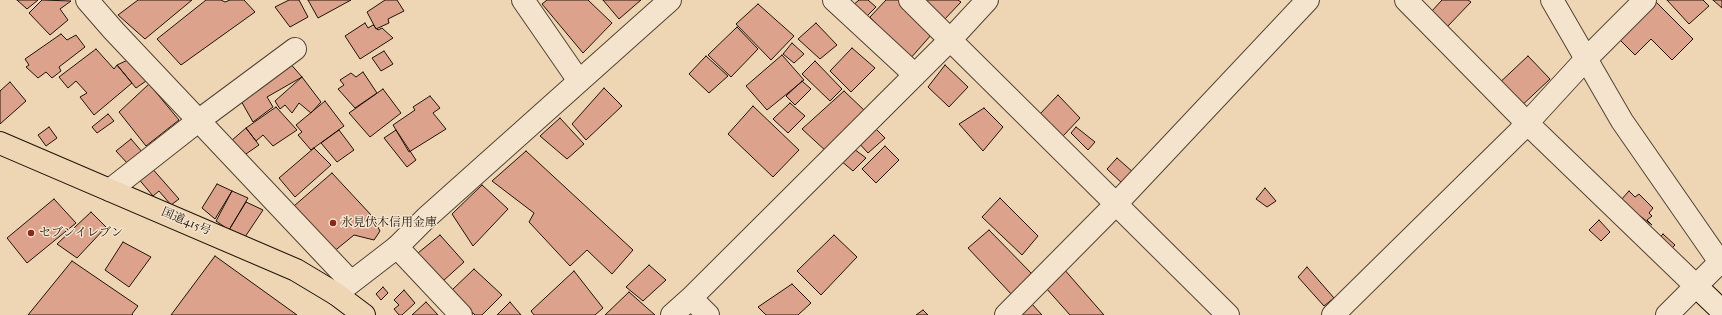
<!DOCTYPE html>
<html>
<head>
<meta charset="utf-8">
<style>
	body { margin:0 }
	canvas { display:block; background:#eed5b3 }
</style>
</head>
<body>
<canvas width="1722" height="315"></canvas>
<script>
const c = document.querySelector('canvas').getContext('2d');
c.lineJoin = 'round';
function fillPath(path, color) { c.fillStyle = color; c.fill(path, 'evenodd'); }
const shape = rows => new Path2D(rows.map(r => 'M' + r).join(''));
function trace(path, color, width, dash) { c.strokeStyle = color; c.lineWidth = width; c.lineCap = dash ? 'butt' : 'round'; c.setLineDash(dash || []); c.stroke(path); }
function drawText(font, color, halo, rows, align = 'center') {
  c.font = font + ' "IM FELL French Canon","Noto Serif JP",serif'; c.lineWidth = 3; c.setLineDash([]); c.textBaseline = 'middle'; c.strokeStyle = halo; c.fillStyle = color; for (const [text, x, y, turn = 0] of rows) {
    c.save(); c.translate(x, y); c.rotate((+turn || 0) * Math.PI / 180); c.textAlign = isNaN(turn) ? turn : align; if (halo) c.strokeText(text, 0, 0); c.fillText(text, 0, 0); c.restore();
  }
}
const building = shape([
	[17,0,38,0,27,9,17,0],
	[42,0,71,1,60,9,68,20,50,35,29,13,42,0],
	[138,0,192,0,145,39,118,15,138,0],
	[206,0,221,0,225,2,230,0,244,0,255,12,181,65,157,39,206,0],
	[289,0,299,0,308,17,290,27,275,7,289,0],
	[308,0,351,0,318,18,308,0],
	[385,0,397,0,404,11,388,19,389,23,376,29,367,12,385,0],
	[547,0,588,0,612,23,583,53,542,4,547,0],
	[603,0,641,0,619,19,603,0],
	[859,0,868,0,876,7,863,20,852,6,859,0],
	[886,0,899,0,932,34,909,60,870,17,886,0],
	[923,0,958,0,961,2,943,21,923,0],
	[1442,0,1468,0,1471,2,1446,28,1430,13,1442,0],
	[1667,0,1703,0,1709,6,1689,24,1667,0],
	[1713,0,1722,0,1722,8,1713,0],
	[1655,1,1693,39,1672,60,1651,39,1635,55,1618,38,1655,1],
	[758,4,794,36,771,60,736,24,758,4],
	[365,23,368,28,373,25,378,30,382,28,393,38,360,59,345,36,365,23],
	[816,23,837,45,820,59,798,39,816,23],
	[737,27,758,49,731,77,708,55,737,27],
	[61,34,67,40,76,35,85,47,59,67,61,71,52,78,46,72,38,78,26,67,29,65,25,59,61,34],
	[792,43,804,54,794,63,783,54,792,43],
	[852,48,875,68,851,92,830,71,852,48],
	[96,49,114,69,117,65,132,83,94,115,80,97,87,93,76,81,68,88,59,77,96,49],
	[384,51,393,64,381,71,372,58,384,51],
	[782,55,804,80,767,110,746,86,782,55],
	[706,56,728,76,709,93,689,74,706,56],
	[1528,56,1550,79,1517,110,1495,87,1528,56],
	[130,59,149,79,136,88,117,65,130,59],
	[288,61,302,77,267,97,273,107,253,122,236,92,288,61],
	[815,61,842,89,830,101,802,74,815,61],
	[945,65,968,87,949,107,928,87,945,65],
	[363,72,377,93,355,108,338,89,344,85,340,80,351,73,356,77,363,72],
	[302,77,321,102,311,113,299,103,292,113,285,105,280,109,275,101,302,77],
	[802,81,811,89,795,105,786,96,802,81],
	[10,82,26,101,0,124,0,91,10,82],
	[149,84,179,120,146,146,119,112,149,84],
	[604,88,622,106,586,140,572,124,604,88],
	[383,89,401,113,370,137,349,113,383,89],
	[844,91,865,111,827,152,802,129,844,91],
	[1058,95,1080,118,1063,136,1040,114,1058,95],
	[430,96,440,108,433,113,446,129,409,152,393,125,415,110,413,107,430,96],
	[325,101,344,126,311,150,298,135,302,132,296,125,325,101],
	[790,103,805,116,788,133,773,119,790,103],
	[753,106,799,150,773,177,728,134,753,106],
	[276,107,297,130,273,146,263,135,256,141,246,128,276,107],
	[984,108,1003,127,983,151,959,124,984,108],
	[108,114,114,121,97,133,92,127,108,114],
	[560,118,584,144,567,159,540,136,560,118],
	[872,125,885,138,868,153,857,141,872,125],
	[49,127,57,138,46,146,38,135,49,127],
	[1076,127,1095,142,1088,150,1071,133,1076,127],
	[246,128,259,145,243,156,231,141,246,128],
	[339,130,354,150,337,162,321,143,339,130],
	[396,130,416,160,407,167,384,138,396,130],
	[131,139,143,153,129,165,116,151,131,139],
	[885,146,899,160,876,183,862,169,885,146],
	[314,148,331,165,295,197,279,178,314,148],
	[854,149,866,158,853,171,840,160,854,149],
	[526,151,633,250,612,274,587,250,570,266,529,222,534,213,492,181,526,151],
	[1117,158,1134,173,1123,184,1107,169,1117,158],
	[150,166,179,199,171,205,159,191,153,196,137,177,150,166],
	[332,173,372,216,380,231,374,240,354,235,332,253,294,206,332,173],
	[217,184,232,191,215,219,202,208,217,184],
	[482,185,508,209,473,246,452,214,482,185],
	[1265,188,1276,201,1267,207,1256,199,1265,188],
	[232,191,248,198,229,230,216,221,232,191],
	[1629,191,1635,197,1639,194,1653,208,1649,213,1652,216,1647,220,1652,225,1620,201,1629,191],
	[1000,198,1038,236,1022,255,982,217,1000,198],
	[54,199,76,223,27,263,7,238,54,199],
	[246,202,263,210,245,237,229,230,246,202],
	[91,212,106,227,77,258,57,244,91,212],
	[1599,220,1610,232,1601,241,1589,230,1599,220],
	[989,230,1033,275,1013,296,968,248,989,230],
	[1663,234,1675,245,1666,254,1654,244,1663,234],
	[440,235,464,262,443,281,418,253,440,235],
	[834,235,857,257,821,295,797,271,834,235],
	[123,242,151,257,129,287,105,270,123,242],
	[215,256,297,315,171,315,215,256],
	[72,261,138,306,132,314,133,315,28,315,72,261],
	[649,265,666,280,643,301,626,287,649,265],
	[1307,267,1334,298,1324,306,1298,277,1307,267],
	[1063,268,1104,315,1070,315,1046,288,1063,268],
	[474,269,502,295,482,315,475,315,451,291,474,269],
	[574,271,603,308,595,315,534,315,531,311,574,271],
	[792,284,811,303,798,315,766,315,758,307,792,284],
	[383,287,388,293,381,300,376,294,383,287],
	[404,290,415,303,402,315,399,315,394,309,399,305,394,300,404,290],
	[629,292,655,315,605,315,629,292],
	[426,302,438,315,412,315,426,302],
	[510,302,521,315,497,315,510,302],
	[1031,303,1042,315,1022,315,1019,312,1031,303],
	[923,310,928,315,916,315,923,310]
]);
const minor = shape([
	[87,0,114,31,351,282],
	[523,0,579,81],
	[834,0,915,75],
	[910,0,1228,315],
	[1406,0,1527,123,1696,286],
	[110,190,198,121,295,49],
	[397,247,461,315],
	[691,298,708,315],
	[672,315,691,298,951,39,987,0],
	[1006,315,1116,204,1308,0],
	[1333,315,1519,132,1586,59,1645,0],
	[1667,315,1722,260]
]);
const tertiary = shape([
	[1552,0,1622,121,1722,265],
	[336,294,397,247,426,218,670,0]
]);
const secondary = shape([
	[1696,286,1722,311]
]);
const trunk = shape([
	[0,143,296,270,336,294,364,315]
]);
const markers = [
	[333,223,4,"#8f2418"],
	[31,233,4,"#8f2418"]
];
const streetNames = [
	["国道415号",186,222,23]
];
const poiNames = [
	["氷見伏木信用金庫",341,223],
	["セブンイレブン",39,233]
];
fillPath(building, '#dda28b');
trace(building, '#201409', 1);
trace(minor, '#544434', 24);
trace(tertiary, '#544434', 24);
trace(secondary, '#201409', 24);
trace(trunk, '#201409', 24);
trace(minor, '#f4e4ce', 22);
trace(tertiary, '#f4e4ce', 22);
trace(secondary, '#f4e4ce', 22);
trace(trunk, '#eed5b3', 22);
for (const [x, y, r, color] of markers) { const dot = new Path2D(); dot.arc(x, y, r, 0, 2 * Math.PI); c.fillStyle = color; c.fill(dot); trace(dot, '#f4e4ce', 1.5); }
drawText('12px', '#201409', '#f4e4ce', streetNames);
drawText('12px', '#201409', '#f4e4ce', poiNames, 'left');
</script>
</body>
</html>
